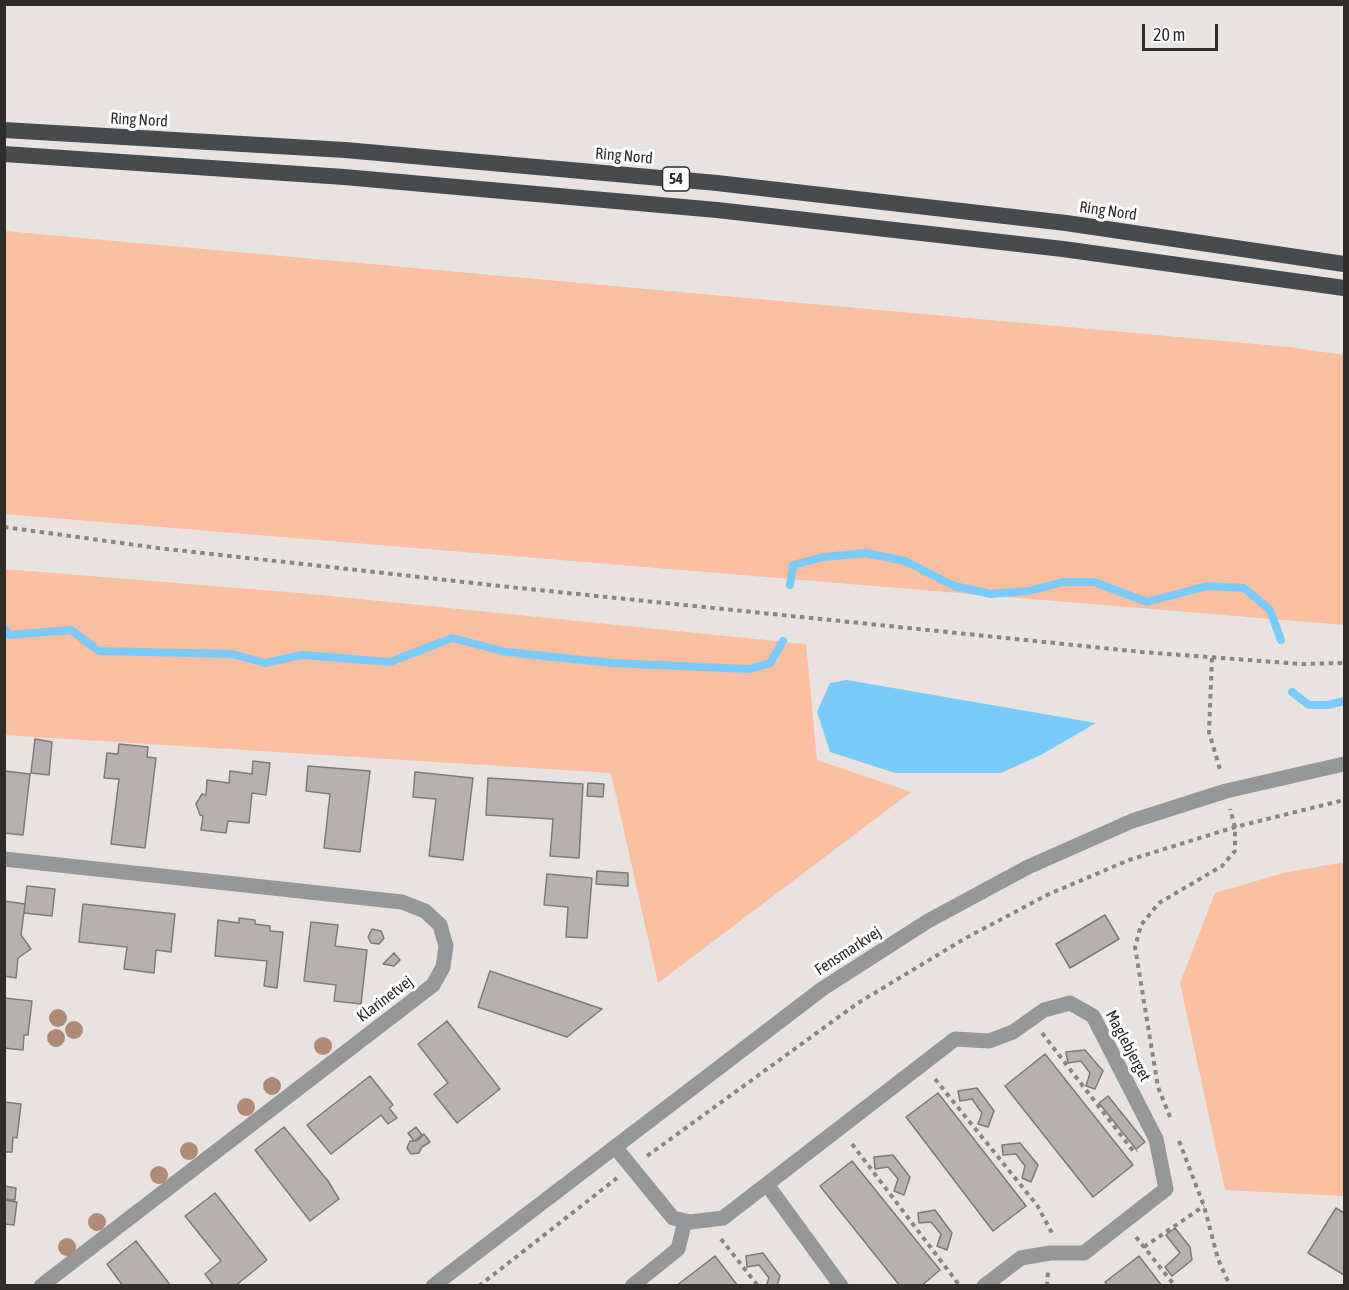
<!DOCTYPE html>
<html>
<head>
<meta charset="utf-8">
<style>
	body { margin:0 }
	#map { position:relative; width:1349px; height:1290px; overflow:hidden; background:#e8e3e1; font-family:"Asap Condensed",sans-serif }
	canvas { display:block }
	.frame { position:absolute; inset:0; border:6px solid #2e2d2c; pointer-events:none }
	.scale { position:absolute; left:1142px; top:24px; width:76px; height:27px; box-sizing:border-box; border:3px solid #2e2d2c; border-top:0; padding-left:8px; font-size:18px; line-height:21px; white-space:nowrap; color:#2e2d2c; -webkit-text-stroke:4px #fff; paint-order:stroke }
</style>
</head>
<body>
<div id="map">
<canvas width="1349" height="1290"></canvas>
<div class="frame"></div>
<div class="scale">20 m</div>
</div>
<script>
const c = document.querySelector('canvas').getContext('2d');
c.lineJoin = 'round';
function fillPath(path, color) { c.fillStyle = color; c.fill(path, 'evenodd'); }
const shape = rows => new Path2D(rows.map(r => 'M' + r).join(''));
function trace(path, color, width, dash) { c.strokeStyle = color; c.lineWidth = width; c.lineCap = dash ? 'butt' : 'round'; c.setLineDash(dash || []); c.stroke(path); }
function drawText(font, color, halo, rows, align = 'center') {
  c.font = font + ' "Asap Condensed",sans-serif'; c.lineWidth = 6; c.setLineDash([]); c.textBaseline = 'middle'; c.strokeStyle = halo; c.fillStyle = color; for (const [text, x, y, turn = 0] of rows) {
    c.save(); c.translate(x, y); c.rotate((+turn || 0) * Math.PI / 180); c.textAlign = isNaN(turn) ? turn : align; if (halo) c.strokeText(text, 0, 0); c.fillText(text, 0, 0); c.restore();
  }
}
const green = shape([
	[5,231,1289,347,1344,355,1344,625,5,514],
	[4,569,300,593,806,644,817,760,911,792,658,983,611,773,5,735],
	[1344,862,1344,1196,1225,1190,1180,983,1215,893,1283,873]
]);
const water = shape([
	[847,680,1096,723,1041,755,1001,773,895,773,830,752,817,712,830,683]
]);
const stream = shape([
	[790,585,793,565,823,557,866,553,905,561,954,586,991,594,1029,591,1063,582,1094,582,1147,602,1207,586,1244,588,1270,610,1281,640],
	[4,628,9,635,71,630,99,651,232,654,265,663,302,655,390,662,452,638,506,652,612,663,749,669,770,663,783,641],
	[1292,692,1309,705,1328,705,1344,701]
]);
const building = shape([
	[35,739,52,742,49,775,31,773,35,739],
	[119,744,148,747,147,757,156,758,145,848,111,844,119,779,104,778,107,753,118,754,119,744],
	[253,761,270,763,266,795,252,793,249,823,228,821,226,833,201,830,203,816,200,815,196,804,202,794,206,795,207,780,229,783,230,771,252,774,253,761],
	[308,766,370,771,360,852,324,848,330,794,306,791,308,766],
	[4,771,30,774,23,835,4,833,4,771],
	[415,772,473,778,463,860,429,856,436,799,413,797,415,772],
	[488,778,583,784,579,858,550,856,553,819,486,815,488,778],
	[588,783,604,784,603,797,587,796,588,783],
	[597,871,628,873,628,886,596,884,597,871],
	[547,874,592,878,587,938,566,937,568,907,544,905,547,874],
	[27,886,55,889,52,916,24,913,27,886],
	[4,901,25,904,21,935,31,949,18,958,16,978,4,976,4,901],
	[83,904,175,914,171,952,156,950,154,973,124,969,127,947,79,942,83,904],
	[1105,915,1119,939,1070,968,1056,944,1105,915],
	[239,918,255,920,255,924,270,926,270,931,283,932,277,988,264,986,267,961,215,956,218,920,239,923,239,918],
	[311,922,338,925,335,946,367,950,361,1004,334,1001,336,985,304,981,311,922],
	[372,929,381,931,384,938,379,944,371,943,368,937,372,929],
	[394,953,400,960,394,966,383,964,394,953],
	[490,971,602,1009,567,1037,478,1007,490,971],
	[4,998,32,1001,28,1035,24,1035,23,1050,4,1048,4,998],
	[447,1021,500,1089,457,1123,434,1094,448,1083,418,1044,447,1021],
	[1085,1050,1103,1071,1095,1089,1086,1086,1090,1073,1081,1061,1068,1063,1066,1052,1085,1050],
	[1045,1054,1133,1165,1093,1197,1005,1086,1045,1054],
	[370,1076,393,1105,389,1108,397,1118,388,1124,381,1115,331,1154,307,1125,370,1076],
	[977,1088,994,1111,988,1127,978,1124,982,1113,972,1099,960,1101,958,1091,977,1088],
	[938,1093,1026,1206,993,1231,906,1117,938,1093],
	[1108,1096,1145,1142,1136,1149,1099,1103,1108,1096],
	[4,1102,21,1104,17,1138,13,1137,12,1152,4,1152,4,1102],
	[284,1127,328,1181,339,1199,310,1221,255,1150,284,1127],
	[416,1127,422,1135,414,1141,408,1133,416,1127],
	[424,1134,430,1142,422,1147,419,1153,411,1154,407,1148,410,1141,417,1141,424,1134],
	[1020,1143,1038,1165,1031,1182,1022,1178,1025,1166,1016,1154,1003,1155,1002,1145,1020,1143],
	[893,1155,910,1177,904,1195,894,1191,898,1179,888,1167,875,1169,874,1157,893,1155],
	[852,1161,940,1270,921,1286,900,1286,820,1186,852,1161],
	[4,1186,16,1188,15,1200,4,1199,4,1186],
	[215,1193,267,1260,235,1286,214,1286,205,1274,221,1261,185,1216,215,1193],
	[4,1200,17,1202,14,1225,4,1224,4,1200],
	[1336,1208,1344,1213,1344,1275,1308,1253,1336,1208],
	[935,1210,952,1233,947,1250,937,1246,941,1234,931,1222,919,1223,918,1213,935,1210],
	[1175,1228,1190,1247,1192,1260,1172,1276,1165,1267,1180,1253,1166,1235,1175,1228],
	[136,1241,171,1286,123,1286,107,1264,136,1241],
	[763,1253,780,1276,777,1286,766,1286,769,1278,759,1265,747,1267,746,1256,763,1253],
	[715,1256,738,1286,676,1286,715,1256],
	[1139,1256,1162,1286,1108,1286,1105,1282,1139,1256]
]);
const path = shape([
	[4,527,158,548,519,588,1142,652,1301,664,1344,663],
	[1212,658,1209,732,1221,773],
	[1042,1033,1134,1152,1137,1150],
	[935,1079,1037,1205,1052,1233],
	[1170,1117,1158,1087,1135,947,1141,925,1159,903,1222,866,1235,851,1235,827,1230,809],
	[1179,1141,1204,1206,1218,1259,1230,1286],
	[852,1144,960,1286],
	[647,1156,858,1003,964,939,1049,894,1129,860,1235,827,1344,800],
	[1136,1237,1175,1286],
	[721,1239,758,1286],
	[1144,1247,1204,1206],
	[479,1286,617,1178],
	[1047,1286,1048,1271]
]);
const minor = shape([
	[4,859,402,902,425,911,440,925,446,946,443,967,433,985,41,1286],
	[615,1147,673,1218,690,1222,723,1218,955,1039,989,1041,1013,1032,1044,1010,1070,1003,1093,1016,1156,1139,1166,1189,1084,1253,1050,1253,1021,1258,984,1286],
	[768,1186,841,1286],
	[632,1286,678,1249,685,1221]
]);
const tertiary = shape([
	[433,1286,822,989,928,921,1028,867,1132,821,1226,791,1344,764]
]);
const trunk = shape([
	[4,130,345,150,717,183,1066,223,1344,264],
	[4,154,344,177,717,210,1063,249,1344,288]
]);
const trees = [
	[58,1018],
	[74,1030],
	[56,1038],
	[323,1046],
	[272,1086],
	[246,1107],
	[189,1151],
	[159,1175],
	[97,1222],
	[67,1247]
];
const shields = [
	[676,179,27]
];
const shieldNames = [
	["54",676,179]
];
const streetNames = [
	["Ring Nord",139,120,3],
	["Ring Nord",624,156,5],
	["Ring Nord",1108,211,8],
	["Fensmarkvej",848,951,-33],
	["Klarinetvej",385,999,-37],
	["Maglebjerget",1128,1046,62]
];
fillPath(green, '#fabea0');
fillPath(water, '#7bcbfa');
trace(stream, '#7bcbfa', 8);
fillPath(building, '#b6b1af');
trace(building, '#7d7977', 1.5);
trace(path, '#888584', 4, [4.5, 4.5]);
trace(minor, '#949697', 15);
trace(tertiary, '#949697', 15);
trace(trunk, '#484b4d', 16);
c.fillStyle = '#ae8a77';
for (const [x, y] of trees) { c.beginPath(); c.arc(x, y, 9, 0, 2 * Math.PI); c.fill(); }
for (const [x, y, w] of shields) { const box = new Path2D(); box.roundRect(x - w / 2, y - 12, w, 24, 4.5); c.fillStyle = '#fff'; c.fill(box); trace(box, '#2e2d2c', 1.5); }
drawText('bold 15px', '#2e2d2c', null, shieldNames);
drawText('16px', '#2e2d2c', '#fff', streetNames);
</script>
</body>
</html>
